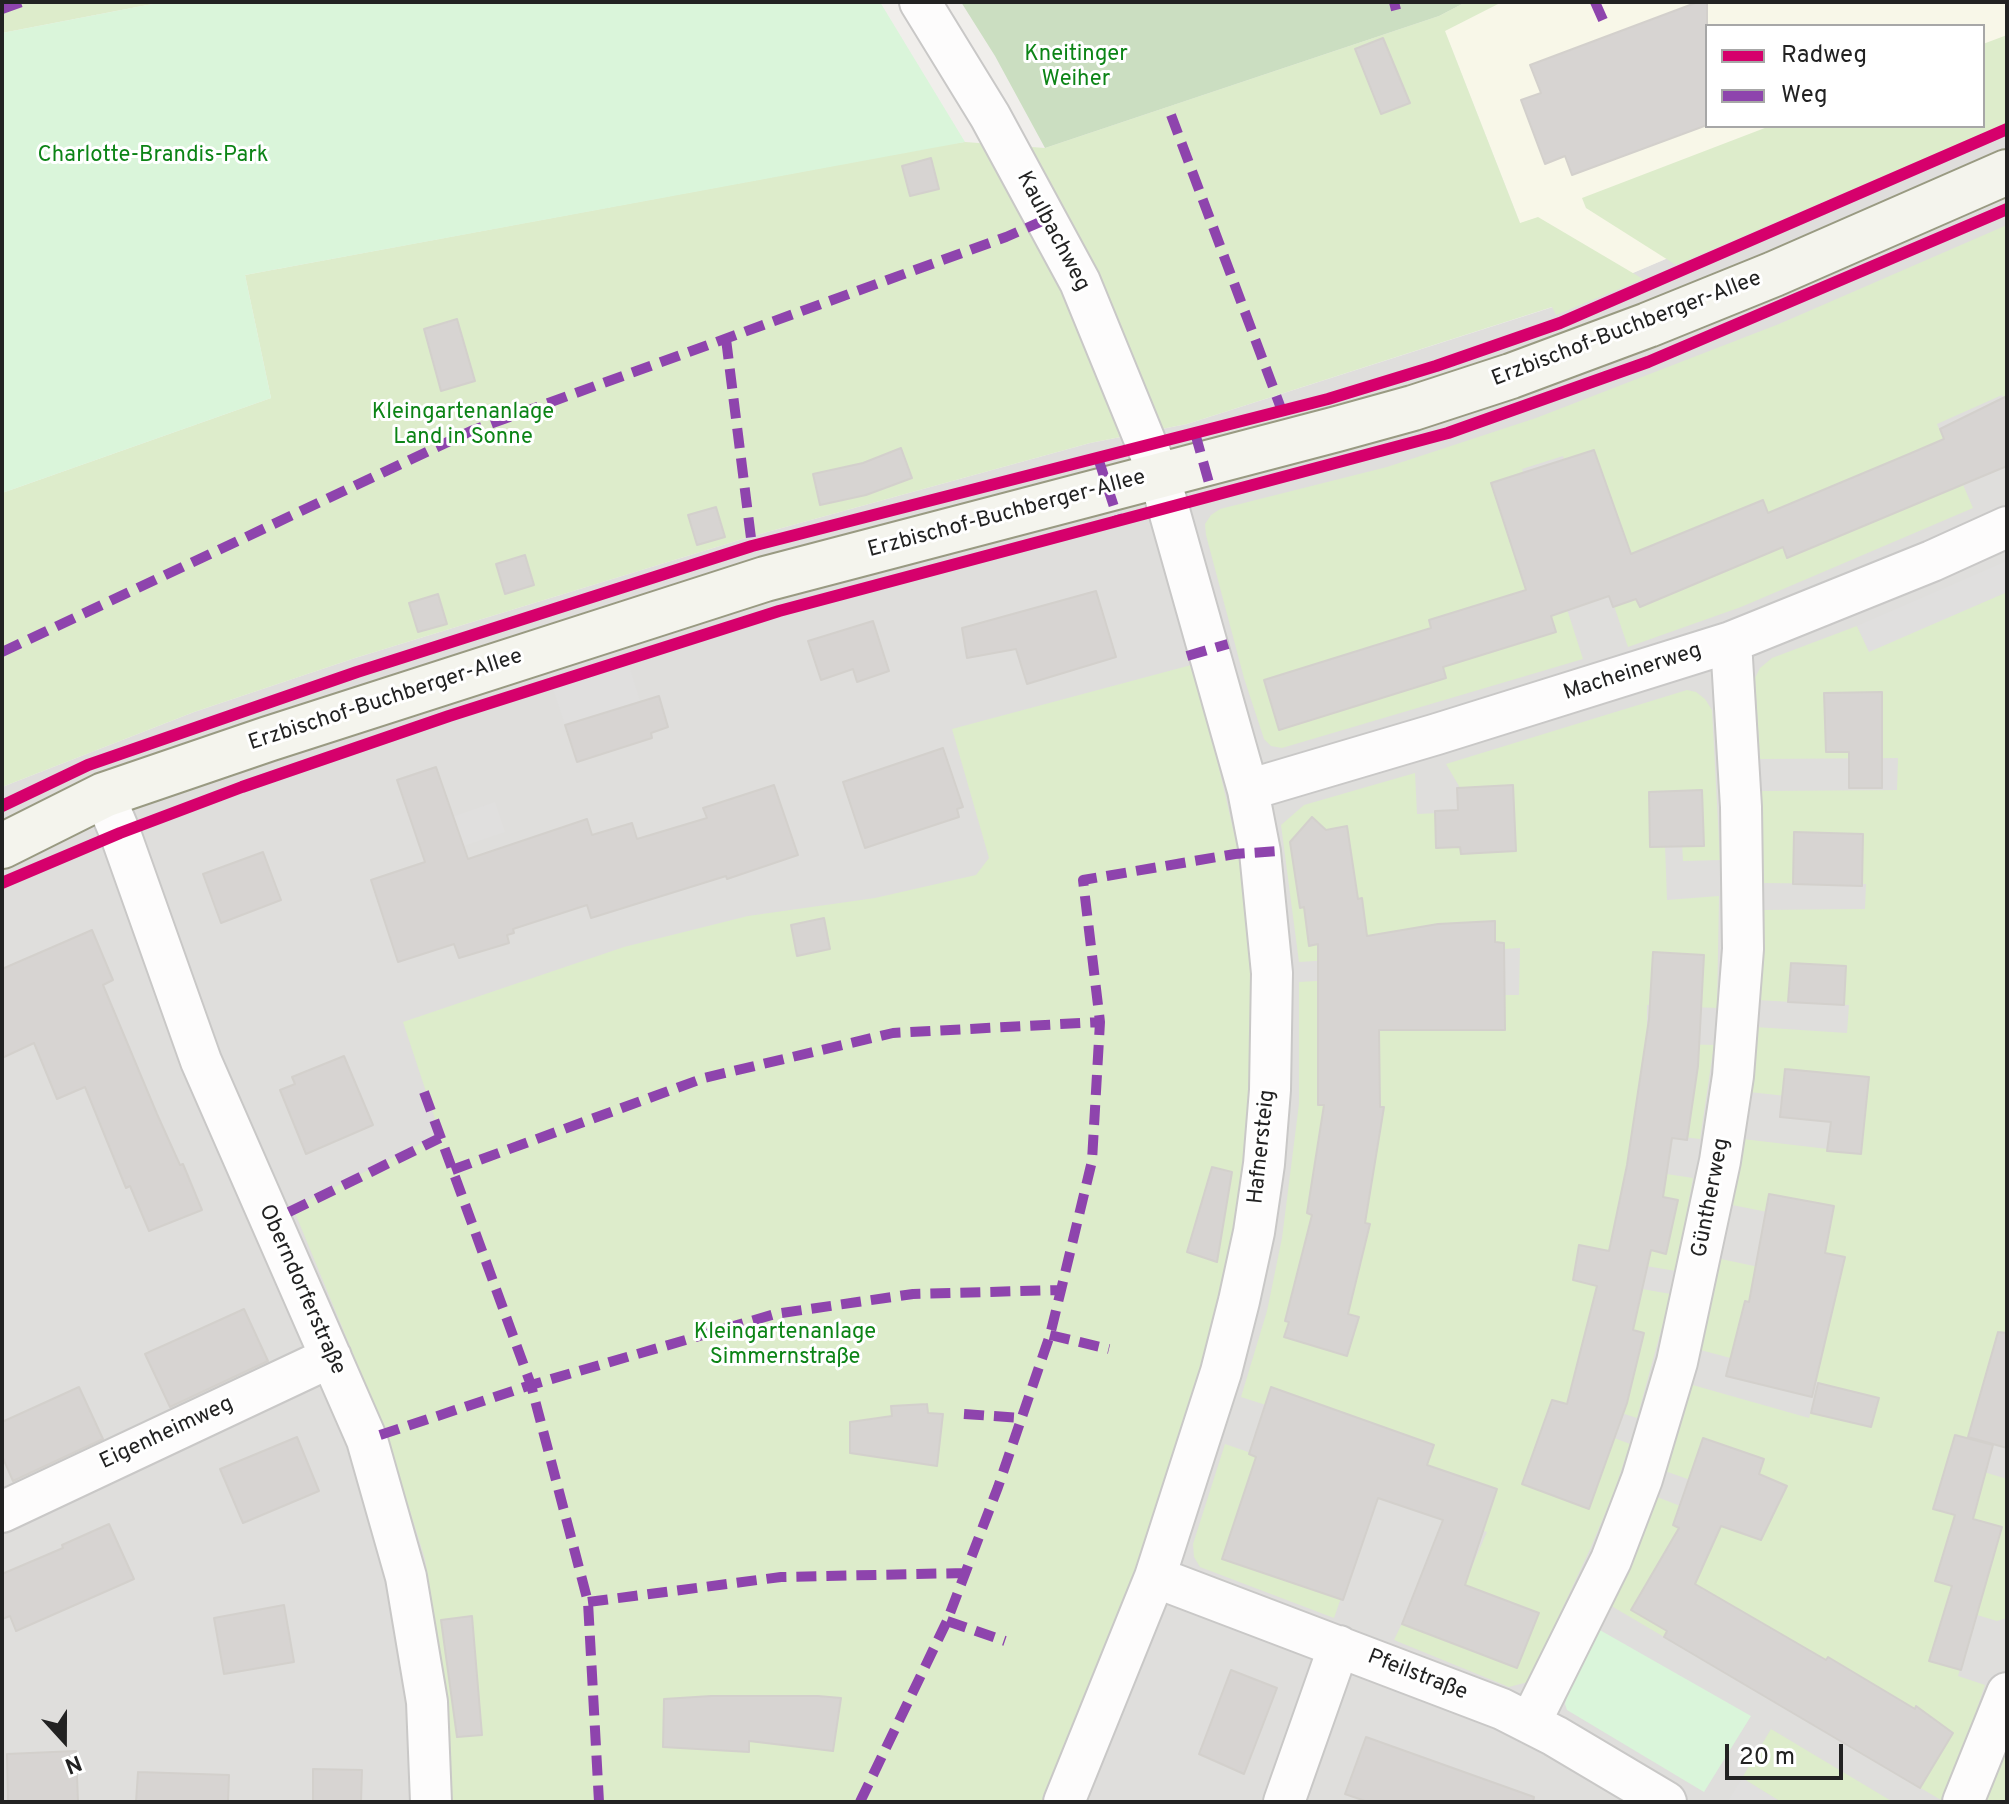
<!DOCTYPE html>
<html>
<head>
<meta charset="utf-8">
<style>
	body { margin:0 }
	#map { position:relative; width:2009px; height:1804px; overflow:hidden; background:#f0eeeb; font-family:Overpass,sans-serif }
	canvas { display:block }
	.frame { position:absolute; inset:0; border:4px solid #222; pointer-events:none }
	.legend { position:absolute; left:1705px; top:24px; width:280px; height:104px; box-sizing:border-box; background:#fff; border:2px solid #a7a7a7; margin:0; padding:10px 14px; list-style:none; font-size:24px; color:#222 }
	.legend li { display:flex; align-items:center; gap:16px; height:40px }
	.legend b { width:40px; border:2px solid #a7a7a7 }
	.north { position:absolute; left:24px; top:1700px; width:80px; height:80px; -webkit-text-stroke:6px #fff; paint-order:stroke; rotate:159deg; font-size:22px; font-weight:700; line-height:32px; text-align:center; color:#222 }
	.north::after { content:''; display:block; margin:auto; width:28px; height:36px; background:#222; clip-path:polygon(50% 0,100% 100%,50% 72%,0 100%) }
	.scale { position:absolute; left:1725px; top:1744px; width:118px; height:36px; box-sizing:border-box; border:4px solid #222; border-top:0; padding-left:10px; font-size:24px; line-height:28px; white-space:nowrap; color:#222; -webkit-text-stroke:6px #fff; paint-order:stroke }
</style>
</head>
<body>
<div id="map">
<canvas width="2009" height="1804"></canvas>
<div class="frame"></div>
<ul class="legend">
<li><b style="height:10px;background:#d6006c"></b>Radweg</li>
<li><b style="height:10px;background:#8e44ad"></b>Weg</li>
</ul>
<div class="north">N</div>
<div class="scale">20 m</div>
</div>
<script>
const c = document.querySelector('canvas').getContext('2d');
c.lineJoin = 'round';
function fillPath(path, color) { c.fillStyle = color; c.fill(path, 'evenodd'); }
const shape = rows => new Path2D(rows.map(r => 'M' + r).join(''));
function trace(path, color, width, dash) { c.strokeStyle = color; c.lineWidth = width; c.lineCap = dash ? 'butt' : 'round'; c.setLineDash(dash || []); c.stroke(path); }
function drawText(font, color, halo, rows, align = 'center') {
  c.font = font + ' Overpass,sans-serif'; c.lineWidth = 6; c.setLineDash([]); c.textBaseline = 'middle'; c.strokeStyle = halo; c.fillStyle = color; for (const [text, x, y, turn = 0] of rows) {
    c.save(); c.translate(x, y); c.rotate((+turn || 0) * Math.PI / 180); c.textAlign = isNaN(turn) ? turn : align; if (halo) c.strokeText(text, 0, 0); c.fillText(text, 0, 0); c.restore();
  }
}
const residential = shape([
	[2007,114,2007,1802,2,1802,2,787,194,712,355,658,749,537,1090,443,1187,424,1553,307,1978,126,1983,126]
]);
const education = shape([
	[1466,2,2007,2,2007,114,1983,124,1983,26,1707,26,1707,126,1978,126,1553,307,1439,16]
]);
const grass = shape([
	[2,2,163,2,2,33],
	[1466,2,1502,2,1445,31,1520,223,1538,217,1643,279,1556,315,1552,307,1187,424,1090,443,749,537,355,658,194,712,2,787,2,493,271,398,245,275,950,144,965,142,1045,148,1439,16],
	[2007,35,2007,123,1676,265,1586,208,1582,198,1770,126,1983,126,1983,44],
	[2007,225,2007,405,2002,395,1937,424,1973,508,1741,607,1628,647,1563,456,1522,469,1583,659,1282,748,1271,746,1264,739,1244,678,1206,535,1205,524,1211,515,1220,509,1387,467,1536,418,1779,324],
	[2007,592,2007,1446,1992,1442,1984,1472,2007,1479,2007,1618,1997,1621,1977,1615,1958,1676,1985,1685,1966,1741,1941,1800,1608,1604,1652,1495,1737,1528,1747,1500,1662,1470,1689,1384,1809,1418,1819,1382,1697,1349,1721,1259,1801,1276,1813,1221,1732,1205,1743,1139,1828,1149,1833,1101,1749,1092,1755,1027,1847,1033,1849,1005,1756,1000,1760,910,1865,909,1866,884,1761,883,1761,791,1897,790,1898,758,1760,759,1755,678,1760,668,1772,658,1857,626,1869,651],
	[1195,664,1242,868,1252,966,1256,1094,1224,1299,1139,1572,1048,1802,450,1802,446,1692,425,1559,385,1431,293,1208,440,1134,403,1022,624,947,748,916,875,898,976,875,989,858,952,729],
	[1687,690,1696,692,1705,699,1712,710,1720,860,1683,861,1682,844,1665,845,1667,900,1719,896,1717,1008,1647,1005,1647,1043,1714,1045,1700,1139,1667,1135,1660,1173,1693,1178,1676,1271,1646,1266,1607,1283,1671,1294,1637,1418,1596,1405,1588,1428,1630,1444,1614,1492,1591,1547,1528,1682,1509,1687,1394,1640,1406,1615,1465,1582,1487,1532,1342,1483,1343,1592,1334,1618,1200,1567,1194,1557,1193,1544,1225,1444,1251,1453,1362,1436,1241,1397,1267,1311,1282,1238,1299,1104,1299,982,1419,975,1438,995,1519,995,1520,948,1299,962,1281,825,1304,805,1415,773,1417,814,1461,812,1459,786,1446,764],
	[1771,1729,1893,1802,1781,1802,1742,1778],
	[2007,1742,2007,1802,1983,1802]
]);
const forest = shape([
	[961,2,1466,2,1439,16,1045,148,995,56]
]);
const park = shape([
	[163,2,880,2,965,142,245,275,271,398,2,493,2,33],
	[1598,1629,1751,1716,1704,1792,1567,1710,1565,1704,1568,1691]
]);
const parking = shape([
	[2007,561,2007,592,1869,652,1857,626],
	[629,665,640,701,565,725,553,689],
	[495,802,505,832,428,858,418,829],
	[1742,1778,1781,1802,1727,1802]
]);
const building = shape([
	[1698,2,1707,2,1707,125,1572,175,1565,156,1545,164,1521,100,1541,93,1530,65,1698,2],
	[1383,38,1410,103,1381,114,1355,49,1383,38],
	[931,158,939,189,910,196,902,166,931,158],
	[457,319,475,381,441,391,424,329,457,319],
	[2007,396,2007,466,1787,558,1783,547,1640,607,1636,599,1613,607,1609,596,1551,616,1556,632,1443,667,1446,678,1279,730,1264,680,1431,628,1429,620,1526,590,1491,483,1594,450,1631,554,1763,500,1768,513,1909,454,1944,439,1940,429,2007,396],
	[901,448,912,478,866,495,820,505,813,474,863,463,901,448],
	[716,507,725,537,697,545,688,515,716,507],
	[525,555,534,585,505,594,496,564,525,555],
	[1096,591,1116,657,1027,684,1016,649,967,658,962,628,1096,591],
	[438,594,447,624,418,632,409,603,438,594],
	[873,621,889,671,857,682,853,669,821,680,808,641,873,621],
	[1882,692,1882,788,1849,788,1849,752,1826,752,1824,693,1882,692],
	[659,696,668,727,651,733,652,738,577,762,565,725,659,696],
	[943,748,963,807,957,809,959,817,865,848,843,782,943,748],
	[436,767,468,859,587,819,592,835,632,823,637,839,707,818,703,808,774,785,798,855,727,879,726,876,591,918,587,905,513,929,514,933,507,935,509,943,459,958,454,944,398,962,371,880,425,862,397,780,436,767],
	[1513,785,1516,851,1461,854,1460,847,1436,848,1435,811,1458,810,1457,788,1513,785],
	[1702,790,1704,846,1650,847,1649,792,1702,790],
	[1312,817,1326,830,1347,826,1358,899,1362,898,1367,936,1438,924,1495,921,1495,942,1504,943,1505,1030,1379,1030,1380,1107,1384,1107,1365,1223,1370,1224,1348,1314,1359,1317,1347,1356,1284,1337,1289,1322,1285,1321,1312,1215,1307,1213,1324,1105,1318,1105,1318,944,1309,946,1304,907,1300,908,1290,842,1312,817],
	[1794,832,1863,834,1862,886,1793,884,1794,832],
	[263,852,281,900,221,923,203,874,263,852],
	[824,918,830,949,797,956,791,925,824,918],
	[92,930,113,980,103,985,157,1114,180,1165,183,1164,202,1210,149,1231,130,1186,126,1188,85,1087,57,1099,34,1043,2,1058,2,969,92,930],
	[1653,952,1704,955,1698,1066,1687,1140,1672,1138,1663,1197,1678,1200,1666,1254,1651,1250,1633,1330,1644,1333,1627,1403,1589,1509,1522,1484,1552,1400,1567,1404,1597,1286,1573,1280,1579,1245,1609,1251,1627,1165,1649,1019,1653,952],
	[1791,963,1846,966,1844,1005,1788,1002,1791,963],
	[344,1056,373,1125,306,1154,280,1090,295,1084,292,1077,344,1056],
	[1785,1069,1869,1077,1861,1154,1827,1151,1831,1122,1780,1117,1785,1069],
	[1212,1167,1232,1172,1217,1262,1187,1252,1212,1167],
	[1769,1194,1834,1206,1825,1253,1845,1257,1812,1397,1726,1376,1745,1301,1749,1302,1769,1194],
	[244,1309,268,1361,170,1407,145,1354,244,1309],
	[1998,1332,2007,1333,2007,1448,1968,1437,1998,1332],
	[1818,1383,1879,1398,1871,1427,1811,1413,1818,1383],
	[79,1387,103,1439,13,1481,2,1456,2,1422,79,1387],
	[1271,1387,1434,1445,1427,1465,1497,1489,1465,1585,1539,1613,1517,1668,1402,1624,1443,1520,1378,1498,1343,1600,1222,1559,1256,1457,1249,1454,1271,1387],
	[927,1404,928,1413,943,1414,937,1466,850,1453,850,1422,892,1416,891,1406,927,1404],
	[1955,1435,1993,1445,1973,1519,2002,1527,1961,1670,1929,1661,1952,1586,1935,1581,1955,1515,1933,1509,1955,1435],
	[297,1437,319,1491,243,1523,220,1469,297,1437],
	[1703,1438,1764,1459,1759,1474,1787,1486,1761,1540,1721,1526,1695,1584,1826,1660,1828,1657,1915,1709,1916,1706,1953,1733,1920,1788,1664,1637,1667,1631,1631,1610,1679,1528,1673,1525,1703,1438],
	[109,1524,134,1579,16,1631,10,1616,2,1619,2,1574,63,1548,62,1545,109,1524],
	[284,1605,294,1662,224,1674,214,1618,284,1605],
	[472,1616,482,1735,457,1737,441,1620,472,1616],
	[1231,1670,1277,1688,1244,1774,1199,1754,1231,1670],
	[711,1696,818,1696,841,1698,833,1751,749,1741,749,1752,663,1747,664,1699,711,1696],
	[1366,1737,1534,1797,1533,1802,1368,1802,1345,1794,1366,1737],
	[76,1751,78,1802,8,1802,7,1754,76,1751],
	[313,1769,362,1770,361,1802,313,1802,313,1769],
	[138,1772,229,1775,228,1802,136,1802,138,1772]
]);
const street = shape([
	[920,2,990,116,1080,282,1159,475,1248,790,1260,852,1272,973,1270,1090,1264,1164,1254,1232,1239,1301,1221,1372,1155,1577,1064,1802],
	[1248,790,1437,734,1731,642,1932,561,2007,527],
	[104,795,120,833,201,1061,367,1440,406,1577,427,1702,431,1802],
	[2,1512,331,1357],
	[1155,1577,1502,1709,1555,1736,1666,1802],
	[1530,1723,1611,1560,1642,1479,1677,1362,1720,1161,1733,1076,1743,949,1741,807,1731,642],
	[1284,1802,1339,1646],
	[1963,1802,2007,1693]
]);
const secondary = shape([
	[2,846,104,795,268,739,765,579,1337,429,1413,408,1511,376,1648,325,1774,274,2007,172]
]);
const quiet = shape([
	[1394,2,1396,10],
	[1595,2,1603,20],
	[2,9,22,2],
	[1171,115,1282,411],
	[726,339,752,546],
	[1195,433,1213,497],
	[1098,458,1119,522],
	[2,652,471,431,1006,237,1047,219],
	[1187,656,1228,644],
	[424,1092,531,1385,588,1602,599,1802],
	[452,1170,704,1078,893,1033,1100,1022],
	[289,1212,440,1138],
	[1050,1335,1109,1349],
	[964,1414,1022,1418],
	[380,1435,531,1385,775,1314,913,1294,1061,1290],
	[588,1602,781,1577,965,1573],
	[947,1621,1005,1641],
	[860,1802,947,1621,998,1487,1050,1335,1061,1290,1092,1161,1100,1022,1083,880,1235,854,1279,851]
]);
const cycleway = shape([
	[2,806,88,765,357,672,752,546,1328,399,1436,366,1560,323,2007,129],
	[2,883,120,833,242,787,449,716,779,611,1448,433,1648,362,2007,209]
]);
const parkNames = [
	["Kneitinger",1076,56],
	["Weiher",1076,81],
	["Charlotte-Brandis-Park",153,157],
	["Kleingartenanlage",463,414],
	["Land in Sonne",463,439],
	["Kleingartenanlage",785,1334],
	["Simmernstraße",785,1359]
];
const streetNames = [
	["Kaulbachweg",1052,232,62],
	["Erzbischof-Buchberger-Allee",1627,330,-21],
	["Erzbischof-Buchberger-Allee",1007,515,-15],
	["Macheinerweg",1633,673,-18],
	["Erzbischof-Buchberger-Allee",386,701,-18],
	["Hafnersteig",1263,1147,-84],
	["Güntherweg",1712,1198,-79],
	["Oberndorferstraße",301,1290,66],
	["Eigenheimweg",167,1434,-25],
	["Pfeilstraße",1417,1676,21]
];
fillPath(residential, '#dfdedc');
fillPath(education, '#f8f7e8');
fillPath(grass, '#ddeccb');
fillPath(forest, '#cbdec1');
fillPath(park, '#daf5da');
fillPath(parking, '#e0dfde');
fillPath(building, '#d7d4d2');
trace(building, '#d3d0cc', 2);
trace(street, '#c9c8c7', 44);
trace(secondary, '#999a82', 48);
trace(street, '#fdfcfc', 40);
trace(secondary, '#f4f4ed', 44);
trace(quiet, '#8e44ad', 10, [20, 10]);
trace(cycleway, '#d6006c', 12);
drawText('22px', '#0c8416', '#fff', parkNames);
drawText('22px', '#222', '#fff', streetNames);
</script>
</body>
</html>
